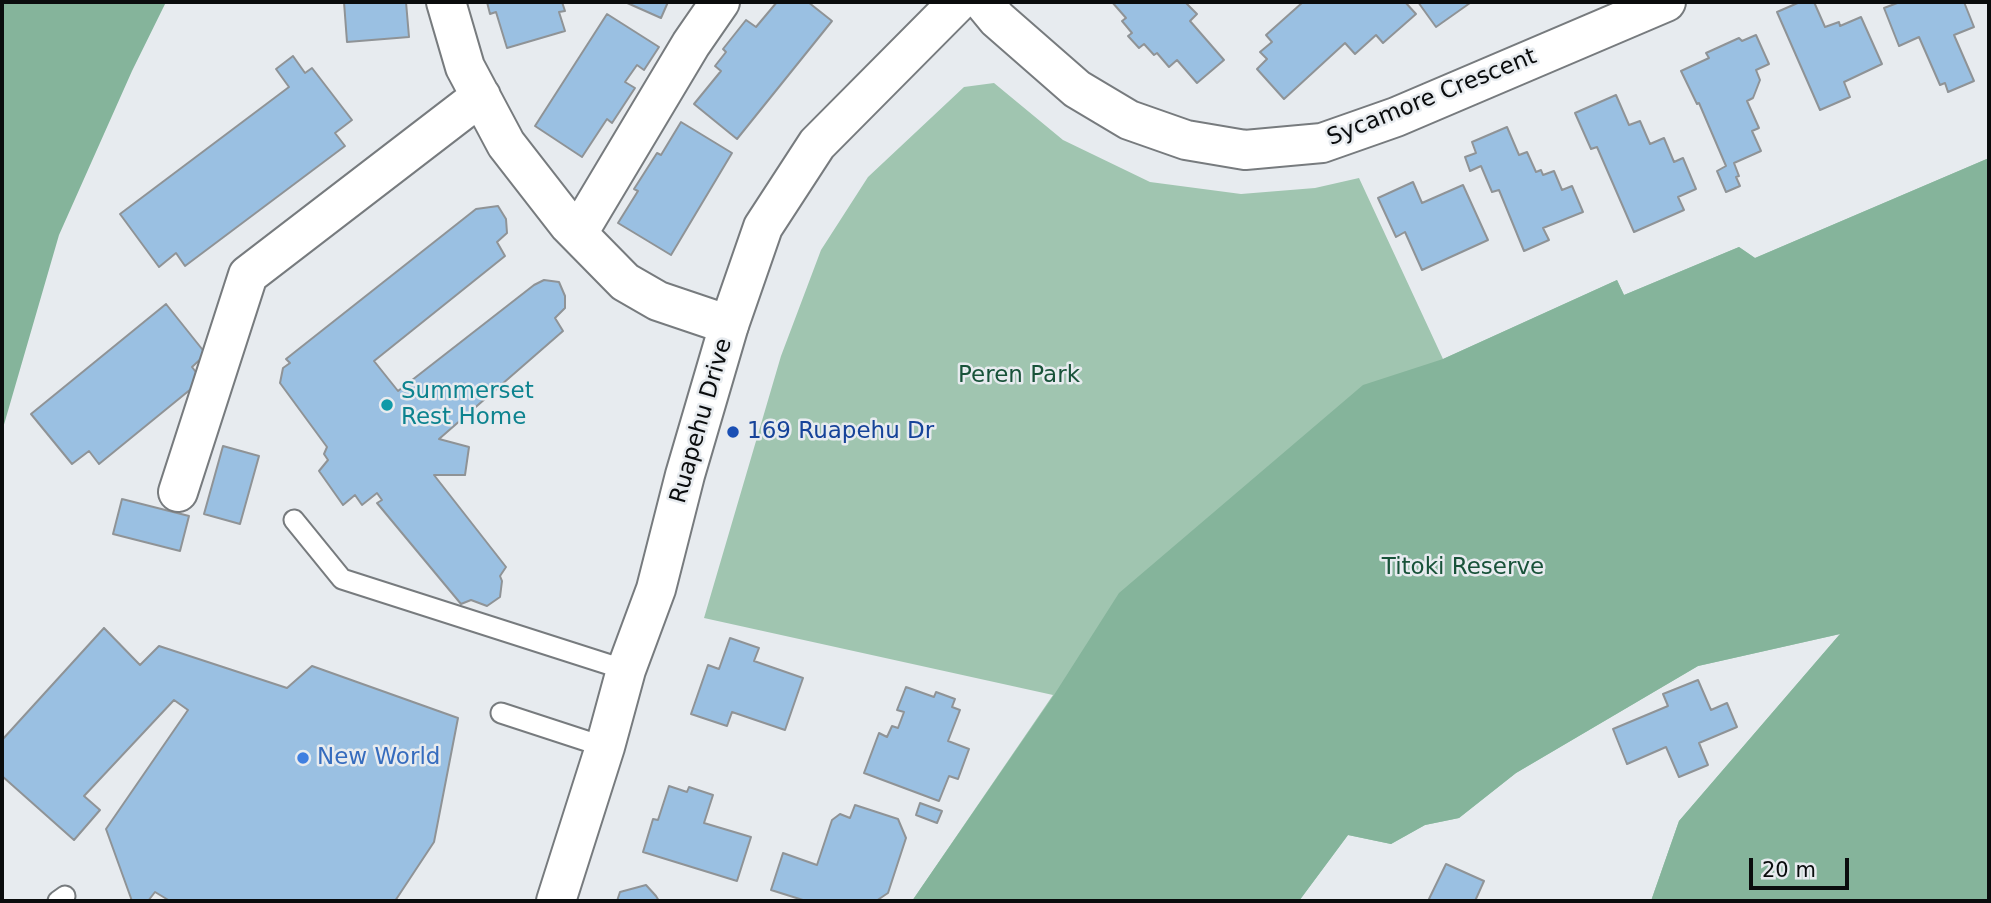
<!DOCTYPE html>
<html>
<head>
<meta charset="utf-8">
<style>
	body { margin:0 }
	#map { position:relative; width:1991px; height:903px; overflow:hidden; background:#e7ebef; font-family:"DejaVu Sans",sans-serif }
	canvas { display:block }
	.frame { position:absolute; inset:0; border:4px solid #0a0c0d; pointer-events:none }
	.scale { position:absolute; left:1749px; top:858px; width:100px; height:32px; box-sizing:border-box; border:4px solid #0a0c0d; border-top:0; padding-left:9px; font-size:21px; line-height:24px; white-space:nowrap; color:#0a0c0d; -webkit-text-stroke:5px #e7ebef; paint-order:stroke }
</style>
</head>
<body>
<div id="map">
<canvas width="1991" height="903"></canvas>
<div class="frame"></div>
<div class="scale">20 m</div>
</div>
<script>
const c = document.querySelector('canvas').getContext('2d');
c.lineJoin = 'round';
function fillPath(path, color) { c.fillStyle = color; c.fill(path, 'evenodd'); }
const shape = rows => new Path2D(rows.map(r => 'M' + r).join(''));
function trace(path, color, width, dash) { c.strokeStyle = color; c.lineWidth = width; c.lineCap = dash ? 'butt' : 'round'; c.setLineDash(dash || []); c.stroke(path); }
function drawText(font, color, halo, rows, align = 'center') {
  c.font = font + ' "DejaVu Sans",sans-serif'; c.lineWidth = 5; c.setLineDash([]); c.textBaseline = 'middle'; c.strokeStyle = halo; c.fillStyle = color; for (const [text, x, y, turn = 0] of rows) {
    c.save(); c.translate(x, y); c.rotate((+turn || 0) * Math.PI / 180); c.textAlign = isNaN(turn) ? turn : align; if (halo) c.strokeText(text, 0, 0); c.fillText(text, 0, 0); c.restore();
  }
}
const green = shape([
	[994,83,1063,140,1150,182,1241,194,1315,188,1359,178,1443,359,1617,280,1624,295,1739,247,1755,258,1989,158,1989,901,1651,901,1679,821,1840,634,1698,666,1516,773,1459,818,1425,825,1391,844,1348,835,1299,901,912,901,1053,695,704,618,781,356,821,250,868,177,964,87]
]);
const forest = shape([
	[2,2,166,2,132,71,59,235,3,428,2,516],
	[1989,158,1989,901,1651,901,1679,821,1840,634,1698,666,1516,773,1459,818,1425,825,1391,844,1348,835,1299,901,912,901,1054,695,1119,593,1363,385,1443,359,1617,280,1624,295,1739,247,1755,258]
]);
const building = shape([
	[344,2,406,2,409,37,347,42,344,2],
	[487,2,562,2,565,11,559,12,565,31,507,48,496,12,490,14,487,2],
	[625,2,668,2,661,18,625,2],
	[777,2,808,2,832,21,737,139,694,104,721,71,715,66,726,52,723,49,746,20,756,27,777,2],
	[1112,2,1185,2,1197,14,1190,21,1224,60,1197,83,1177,60,1169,67,1157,53,1154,55,1144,44,1139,48,1128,36,1132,33,1122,21,1126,18,1112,2],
	[1303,2,1405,2,1416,14,1383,43,1376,35,1355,54,1345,43,1284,99,1257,69,1267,59,1260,52,1272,42,1266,35,1303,2],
	[1418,2,1470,2,1470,3,1436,27,1418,2],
	[1800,2,1814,2,1825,27,1839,22,1840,26,1861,17,1882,64,1844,82,1850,97,1820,110,1777,12,1800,2],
	[1900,2,1964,2,1974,27,1954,35,1974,81,1948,92,1945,83,1940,85,1919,37,1899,46,1884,8,1900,2],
	[607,14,659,47,644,70,637,65,625,82,635,88,612,123,607,119,582,157,535,126,607,14],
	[1756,35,1769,64,1756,70,1760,80,1753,98,1747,101,1759,128,1752,131,1761,151,1734,163,1739,176,1736,177,1740,186,1726,192,1717,171,1726,166,1699,103,1697,104,1681,71,1709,58,1706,53,1739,38,1742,41,1756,35],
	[293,56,305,73,312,68,352,120,335,133,345,146,185,266,176,253,159,267,120,214,289,87,276,69,293,56],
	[1616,95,1629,125,1640,121,1650,144,1664,138,1674,162,1683,158,1696,189,1678,197,1684,210,1634,232,1597,147,1591,149,1575,113,1616,95],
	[681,122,732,153,671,255,618,223,638,191,634,189,657,153,661,155,681,122],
	[1507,127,1519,155,1527,152,1536,172,1541,170,1543,175,1554,171,1562,190,1572,186,1583,212,1543,228,1549,240,1524,251,1499,190,1492,192,1481,166,1470,171,1465,157,1476,153,1472,142,1507,127],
	[1413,182,1422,203,1463,185,1488,240,1422,270,1405,232,1396,237,1378,198,1413,182],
	[498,206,506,219,507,233,497,242,505,256,374,361,398,391,534,285,544,280,559,282,565,296,565,308,555,318,563,331,439,439,469,447,465,475,434,475,506,567,500,576,502,581,500,597,487,606,471,600,461,604,377,503,382,500,377,493,362,505,355,495,343,505,319,471,328,460,324,454,327,447,280,383,283,368,290,363,286,359,476,209,498,206],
	[166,304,206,354,192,367,202,380,99,464,89,451,72,464,31,414,166,304],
	[223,446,259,456,240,524,204,514,223,446],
	[122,499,189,516,180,551,113,534,122,499],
	[104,628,140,665,159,646,287,688,312,666,458,718,434,842,395,901,170,901,155,892,148,901,132,901,106,829,188,710,174,700,84,796,100,810,74,840,2,776,2,740,104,628],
	[730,638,759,648,754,661,803,678,785,730,732,712,727,726,691,714,708,665,719,669,730,638],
	[1698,680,1711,710,1727,703,1737,727,1699,743,1708,765,1679,777,1666,747,1627,764,1613,729,1668,706,1663,694,1698,680],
	[906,687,934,697,936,692,955,699,952,707,960,710,948,741,969,749,958,779,949,776,939,801,864,773,879,733,887,737,892,726,898,728,904,712,897,710,906,687],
	[669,786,687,792,689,787,713,795,704,823,751,837,737,881,643,852,653,819,658,820,669,786],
	[920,803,942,811,937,823,916,815,920,803],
	[855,805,898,819,906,838,888,893,876,901,806,901,771,890,783,853,817,865,832,820,840,814,850,818,855,805],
	[1446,864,1484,881,1475,901,1428,901,1446,864],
	[646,885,656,896,659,901,617,901,620,892,646,885]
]);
const service = shape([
	[294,520,342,579,626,670],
	[501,713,605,747],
	[58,901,65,896]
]);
const minor = shape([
	[446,2,465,67,506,144,569,225,625,282,658,301,729,325],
	[983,2,997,19,1077,89,1129,120,1186,140,1245,150,1322,143,1396,117,1666,2],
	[578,233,691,44,720,2],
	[178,492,248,275,481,96]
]);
const tertiary = shape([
	[556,901,605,747,626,670,656,589,685,475,729,325,763,227,817,144,958,2]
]);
const markers = [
	[387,405,7,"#0f9aa8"],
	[733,432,7,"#1a4fb4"],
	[303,758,7,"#3f7fe0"]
];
const streetNames = [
	["Sycamore Crescent",1432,98,-22],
	["Ruapehu Drive",702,421,-74]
];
const parkNames = [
	["Peren Park",1019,376],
	["Titoki Reserve",1463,568]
];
const cultureNames = [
	["Summerset",401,392],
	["Rest Home",401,418]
];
const transitNames = [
	["169 Ruapehu Dr",747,432]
];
const shopNames = [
	["New World",317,758]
];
fillPath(green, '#a0c5b0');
fillPath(forest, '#85b49b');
fillPath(building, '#9ac0e2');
trace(building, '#8f9396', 2);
trace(service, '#777b7e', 23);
trace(minor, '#777b7e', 42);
trace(tertiary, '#777b7e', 42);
trace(service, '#fff', 19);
trace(minor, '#fff', 38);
trace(tertiary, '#fff', 38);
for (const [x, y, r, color] of markers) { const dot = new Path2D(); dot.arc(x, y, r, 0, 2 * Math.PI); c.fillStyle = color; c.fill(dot); trace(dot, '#e7ebef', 2.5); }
drawText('23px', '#0a0c0d', '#e7ebef', streetNames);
drawText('23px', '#185239', '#e7ebef', parkNames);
drawText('23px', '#0d838f', '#e7ebef', cultureNames, 'left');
drawText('23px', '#164399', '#e7ebef', transitNames, 'left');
drawText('23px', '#366cbe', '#e7ebef', shopNames, 'left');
</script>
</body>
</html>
